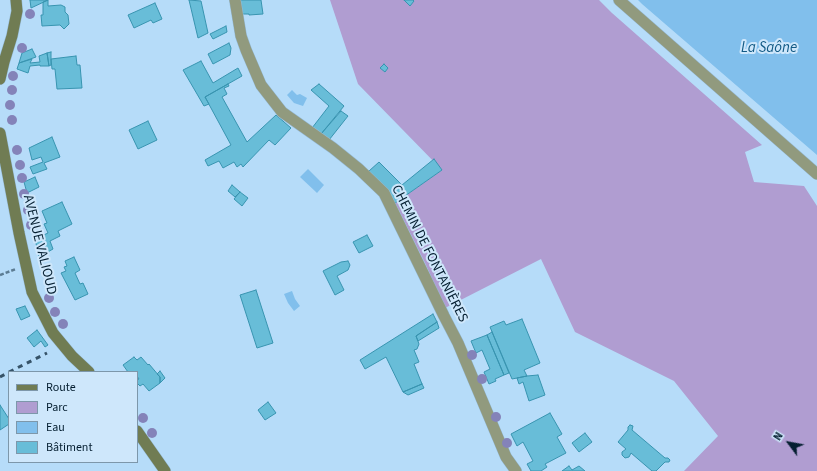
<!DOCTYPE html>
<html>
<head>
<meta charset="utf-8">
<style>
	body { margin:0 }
	#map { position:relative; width:817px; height:471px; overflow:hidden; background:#b6dcf9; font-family:"Source Sans 3",sans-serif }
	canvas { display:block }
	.legend { position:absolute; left:8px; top:371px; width:130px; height:92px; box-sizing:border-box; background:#cee7fb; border:1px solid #7d97aa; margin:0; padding:5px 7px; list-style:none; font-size:12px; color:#041e30 }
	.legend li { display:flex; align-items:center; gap:8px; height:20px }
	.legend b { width:20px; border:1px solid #7d97aa }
	.north { position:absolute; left:769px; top:423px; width:40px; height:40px; -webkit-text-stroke:3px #cee7fb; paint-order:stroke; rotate:302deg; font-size:11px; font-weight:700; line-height:16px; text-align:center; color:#041e30 }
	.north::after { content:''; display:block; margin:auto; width:14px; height:18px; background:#041e30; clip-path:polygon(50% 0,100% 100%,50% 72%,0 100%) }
</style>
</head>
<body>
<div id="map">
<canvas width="817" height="471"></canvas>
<ul class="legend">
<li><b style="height:5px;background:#707c53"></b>Route</li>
<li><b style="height:11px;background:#b09dd1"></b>Parc</li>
<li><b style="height:11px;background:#81bfec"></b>Eau</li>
<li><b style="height:11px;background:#68bdd8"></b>Bâtiment</li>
</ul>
<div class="north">N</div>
</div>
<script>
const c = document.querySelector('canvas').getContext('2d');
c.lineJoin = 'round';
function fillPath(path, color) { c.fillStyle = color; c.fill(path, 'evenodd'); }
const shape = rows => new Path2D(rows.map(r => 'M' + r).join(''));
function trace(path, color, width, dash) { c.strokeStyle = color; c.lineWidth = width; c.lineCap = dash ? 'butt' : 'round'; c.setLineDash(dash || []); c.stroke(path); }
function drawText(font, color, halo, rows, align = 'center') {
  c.font = font + ' "Source Sans 3",sans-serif'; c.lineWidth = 4; c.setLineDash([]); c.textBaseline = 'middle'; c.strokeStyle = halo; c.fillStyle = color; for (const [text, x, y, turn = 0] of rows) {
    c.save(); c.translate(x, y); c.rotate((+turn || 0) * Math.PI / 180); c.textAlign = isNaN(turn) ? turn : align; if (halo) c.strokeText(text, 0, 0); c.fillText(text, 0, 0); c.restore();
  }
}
const green = shape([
	[330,0,599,0,612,13,762,145,745,152,754,182,804,186,817,206,817,471,684,471,718,436,674,381,575,332,541,259,445,308,425,263,395,203,442,170,358,84]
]);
const water = shape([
	[638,0,817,0,817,155,642,4],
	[292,90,297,95,300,94,307,98,303,106,294,103,287,95],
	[308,169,324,185,317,193,300,177],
	[292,291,295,299,300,306,294,311,288,303,284,294]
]);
const building = shape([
	[30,0,48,0,31,8,30,0],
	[48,0,48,6,61,5,65,7,65,12,68,15,69,24,64,29,60,25,42,26,41,15,43,15,43,2,48,0],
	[189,0,201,1,208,33,198,38,189,0],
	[239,0,261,0,263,14,249,15,249,14,242,14,239,0],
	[404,0,413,0,414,1,410,6,404,0],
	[155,3,162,19,153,23,151,20,134,28,128,15,155,3],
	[226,26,227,32,213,39,210,34,226,26],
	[229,43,231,48,230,55,213,64,208,54,229,43],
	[32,49,36,57,19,63,22,53,32,49],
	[51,52,51,65,49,66,47,53,51,52],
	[47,53,49,66,40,66,40,65,30,66,28,73,17,69,19,63,32,59,30,63,40,62,39,56,47,53],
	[76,56,77,65,80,65,82,88,57,89,55,69,52,69,51,59,76,56],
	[201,61,213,83,238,68,242,76,205,97,209,104,204,106,183,70,201,61],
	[384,64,388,68,385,72,380,68,384,64],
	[228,84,229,86,224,88,227,94,222,97,247,142,276,115,291,128,275,145,269,140,243,167,241,164,237,167,234,162,223,168,219,161,208,166,205,160,231,145,205,97,228,84],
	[319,84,344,106,321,134,312,128,329,106,311,90,319,84],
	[341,111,348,116,329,140,321,134,341,111],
	[148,121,157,140,138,149,129,130,148,121],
	[52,137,60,157,44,163,47,169,33,174,30,167,43,162,41,157,32,160,29,148,52,137],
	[434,159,442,170,395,203,369,171,379,162,402,185,434,159],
	[35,177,39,187,27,193,24,182,35,177],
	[232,185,240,192,235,197,228,191,232,185],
	[240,192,248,198,242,206,234,199,240,192],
	[62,202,72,224,58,231,60,236,50,241,53,249,39,257,35,239,48,233,44,224,47,223,42,211,62,202],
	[367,235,373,246,359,253,353,242,367,235],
	[74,257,80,270,75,273,80,284,83,283,88,294,75,300,61,273,66,271,64,267,67,266,65,261,74,257],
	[348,261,350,265,348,270,337,276,344,290,335,295,323,271,341,262,348,261],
	[256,290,273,343,257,348,240,295,256,290],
	[25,306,30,316,21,320,16,309,25,306],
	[433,314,437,322,416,336,419,344,417,349,414,350,419,362,414,364,422,384,403,392,386,357,365,369,360,360,433,314],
	[522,319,540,363,524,370,527,376,512,379,490,327,504,321,506,325,522,319],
	[437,322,439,328,418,341,416,336,437,322],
	[37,330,48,345,45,347,41,341,34,347,27,338,37,330],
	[492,332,509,373,504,375,487,335,492,332],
	[487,335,504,375,495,379,496,381,489,384,484,372,490,369,482,350,476,353,471,341,487,335],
	[134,357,137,360,141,357,148,365,149,364,160,377,160,383,149,391,143,384,140,386,137,383,137,380,139,379,137,376,137,372,128,372,123,365,134,357],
	[160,371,165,378,160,383,160,377,157,374,160,371],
	[538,375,545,395,529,401,523,382,519,384,517,378,527,376,538,375],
	[422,384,424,388,408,395,403,392,422,384],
	[268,402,276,413,265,420,258,410,268,402],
	[0,405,9,419,9,424,0,430,0,405],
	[550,413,562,434,557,437,566,453,545,464,547,467,541,471,531,471,527,464,533,461,523,442,517,446,511,434,550,413],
	[630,425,633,426,632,430,665,458,668,458,670,460,669,462,665,462,656,471,652,471,631,453,629,457,625,458,622,455,622,452,626,449,618,442,628,430,628,427,630,425],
	[585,433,592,442,579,452,572,443,585,433],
	[569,466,572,470,579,466,585,471,562,471,569,466]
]);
const path = shape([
	[0,275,16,269]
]);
const minor = shape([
	[235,0,241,36,246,50,261,85,282,112,333,148,359,169,384,193,444,316,458,343,506,457,516,471]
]);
const tertiary = shape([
	[619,0,817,174]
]);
const secondary = shape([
	[0,79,4,62,12,36,17,11,16,0],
	[0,133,19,233,32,292,53,333,72,356,89,372],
	[137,431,165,471]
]);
const rail = shape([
	[9,372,47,353],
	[0,377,9,372]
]);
const trees = [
	[30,14],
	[22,48],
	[13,76],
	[12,90],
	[10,105],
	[12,120],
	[17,150],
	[20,165],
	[22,178],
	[24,194],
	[28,210],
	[31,225],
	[49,298],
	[55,312],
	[63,324],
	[472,355],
	[482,379],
	[496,417],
	[143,418],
	[152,433],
	[507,443]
];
const streetNames = [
	["AVENUE VALIOUD",39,245,76],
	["CHEMIN DE FONTANIÈRES",429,254,63]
];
const waterNames = [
	["La Saône",769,49]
];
fillPath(green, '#b09dd1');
fillPath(water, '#81bfec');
fillPath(building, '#68bdd8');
trace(building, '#3894b0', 1);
trace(minor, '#96bad5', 12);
trace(tertiary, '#96bad5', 12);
trace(secondary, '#96bad5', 12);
trace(path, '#5c7c93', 2.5, [4, 2]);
trace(minor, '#919a7e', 11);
trace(tertiary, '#919a7e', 11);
trace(secondary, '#707c53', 11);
trace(rail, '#365368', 3, [5, 5]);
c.fillStyle = '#8483b9';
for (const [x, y] of trees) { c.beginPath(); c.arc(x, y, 5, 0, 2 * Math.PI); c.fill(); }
drawText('14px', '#041e30', '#cee7fb', streetNames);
drawText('italic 15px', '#125a85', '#cee7fb', waterNames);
</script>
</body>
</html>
